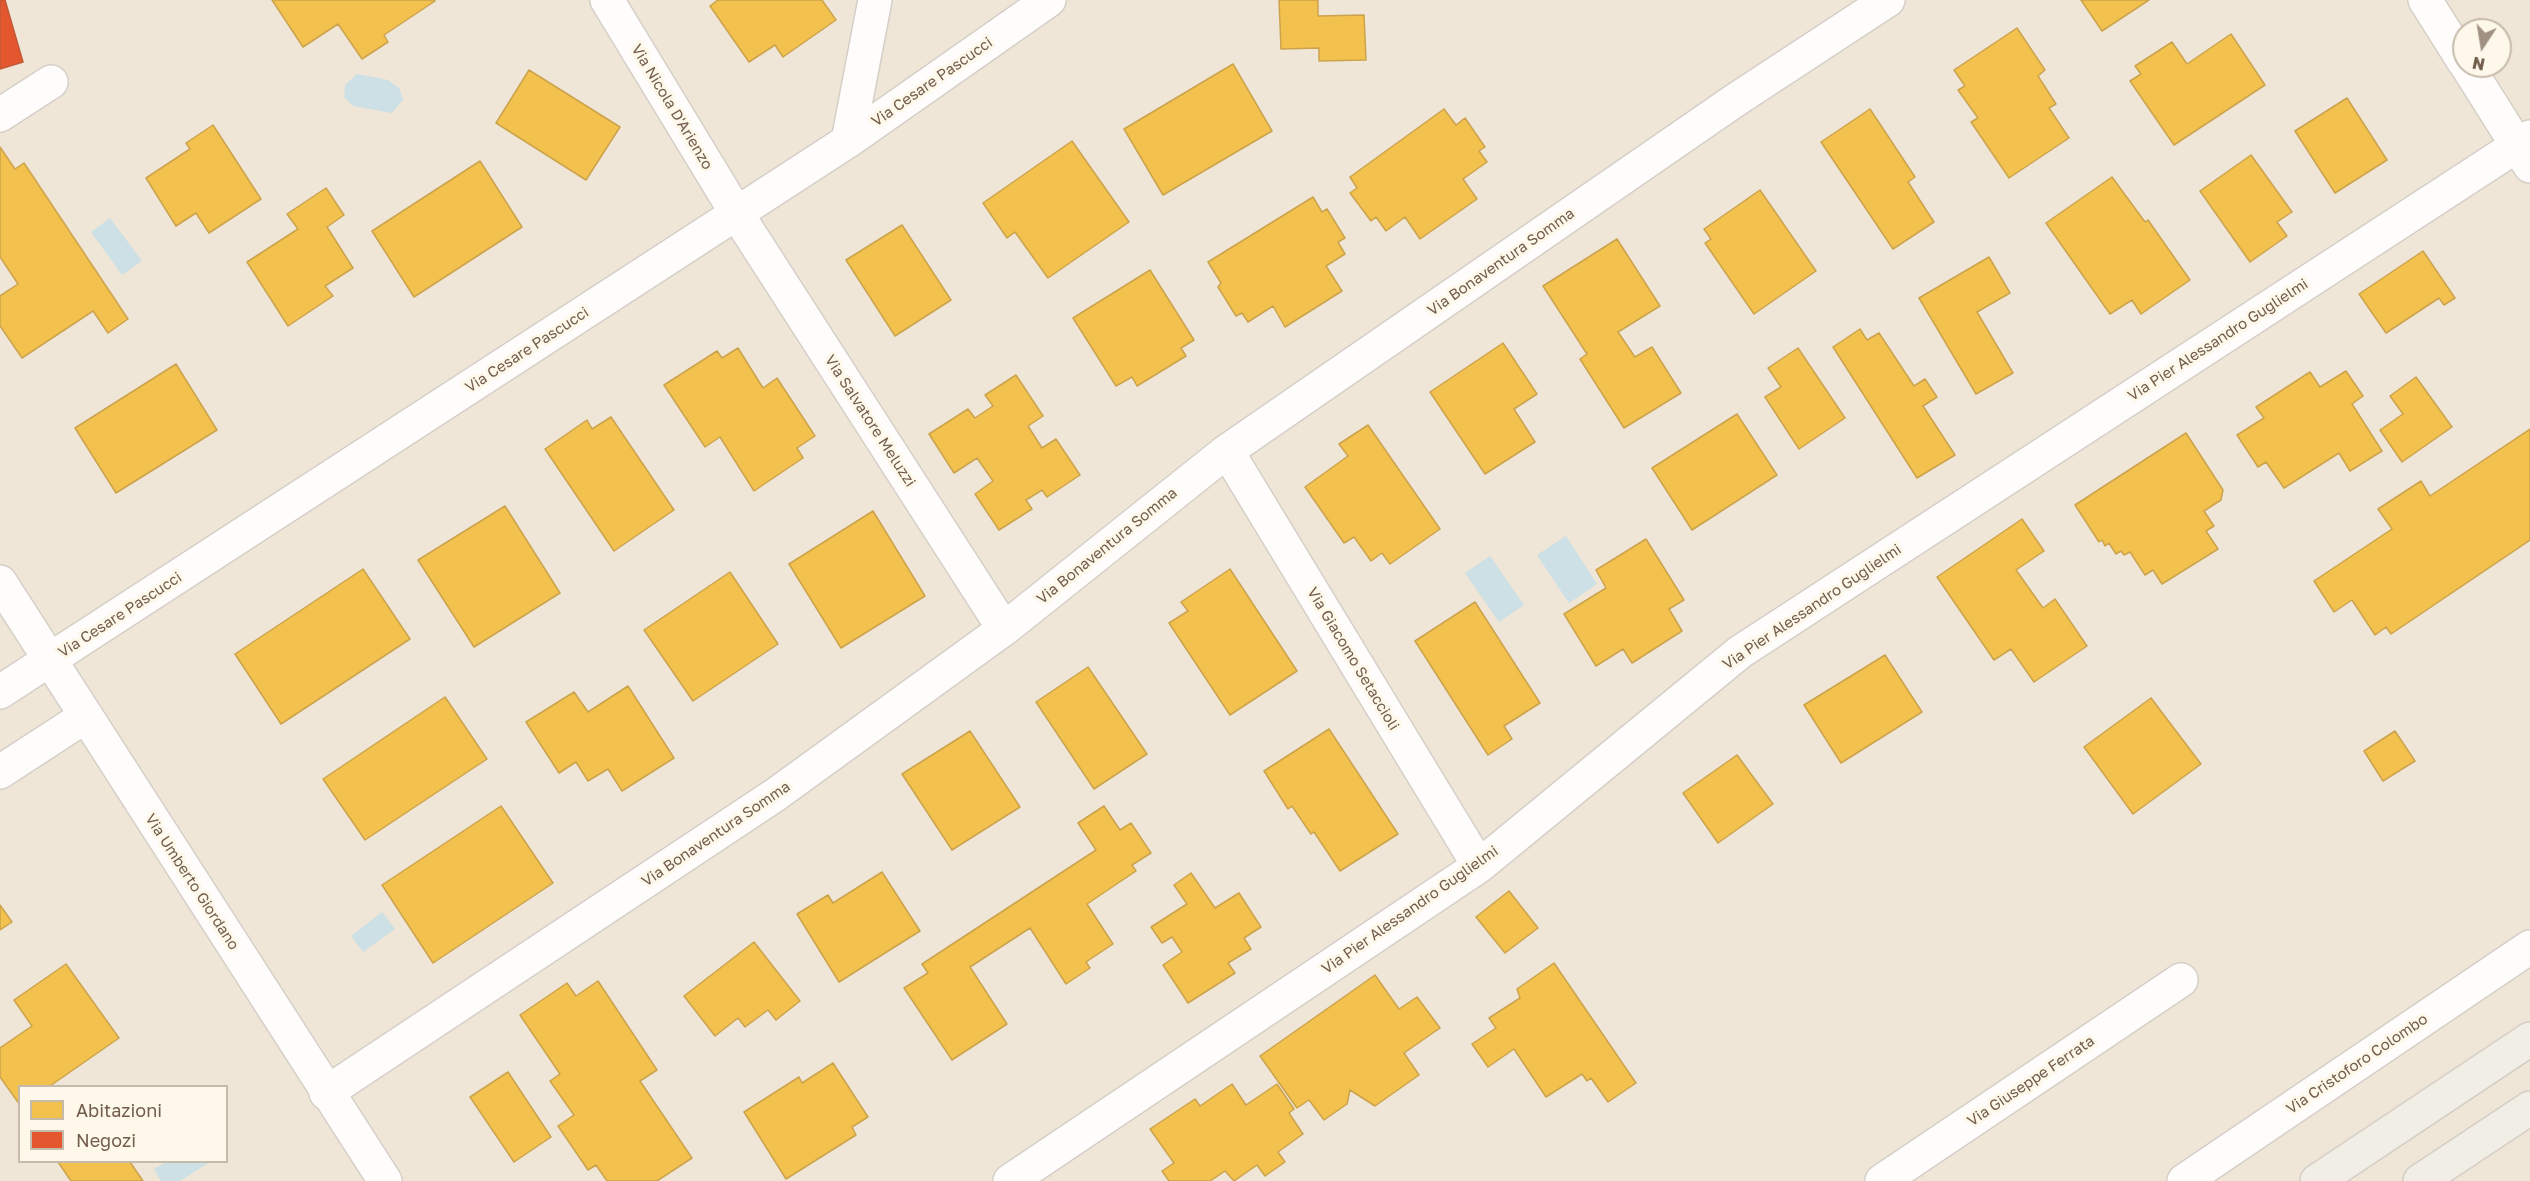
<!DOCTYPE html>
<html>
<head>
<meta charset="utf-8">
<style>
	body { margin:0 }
	#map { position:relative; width:2530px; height:1181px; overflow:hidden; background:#f6f2ea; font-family:"Golos Text",sans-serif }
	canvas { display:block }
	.legend { position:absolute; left:18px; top:1085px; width:210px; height:78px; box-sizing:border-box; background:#fef8ea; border:2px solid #c6baab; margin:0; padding:8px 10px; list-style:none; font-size:18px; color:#725d4c }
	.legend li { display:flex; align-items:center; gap:12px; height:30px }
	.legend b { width:30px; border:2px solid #c6baab }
	.north { position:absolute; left:2452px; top:18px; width:60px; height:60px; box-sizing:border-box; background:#fef8ea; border:2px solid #c6baab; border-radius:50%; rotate:192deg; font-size:16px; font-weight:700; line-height:24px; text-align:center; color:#725d4c }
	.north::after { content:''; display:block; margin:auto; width:21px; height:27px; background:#a09183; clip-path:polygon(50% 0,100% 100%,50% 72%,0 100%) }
</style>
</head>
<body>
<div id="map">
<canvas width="2530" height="1181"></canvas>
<ul class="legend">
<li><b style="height:16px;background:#f2c14e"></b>Abitazioni</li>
<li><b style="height:16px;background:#e4572e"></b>Negozi</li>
</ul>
<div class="north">N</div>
</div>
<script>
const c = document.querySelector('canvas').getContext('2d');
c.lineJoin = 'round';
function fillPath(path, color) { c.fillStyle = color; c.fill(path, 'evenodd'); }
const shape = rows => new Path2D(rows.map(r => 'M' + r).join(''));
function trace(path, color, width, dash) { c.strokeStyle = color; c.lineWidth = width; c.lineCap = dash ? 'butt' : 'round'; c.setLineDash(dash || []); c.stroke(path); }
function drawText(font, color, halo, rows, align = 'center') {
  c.font = font + ' "Golos Text",sans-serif'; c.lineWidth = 6; c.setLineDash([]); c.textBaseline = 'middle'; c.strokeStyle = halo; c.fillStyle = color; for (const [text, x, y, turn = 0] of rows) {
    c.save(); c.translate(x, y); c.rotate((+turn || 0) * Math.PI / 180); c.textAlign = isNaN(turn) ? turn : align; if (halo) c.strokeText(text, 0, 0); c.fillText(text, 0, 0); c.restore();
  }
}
const residential = shape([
	[0,0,2530,0,2530,947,2184,1181,0,1181],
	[2464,30,2500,30,2500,66,2464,66],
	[20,1086,226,1086,226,1162,20,1162],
	[2530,957,2530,1181,2194,1181]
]);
const water = shape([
	[357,74,388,80,399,88,403,100,392,113,353,106,344,97,345,85],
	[110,218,142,261,122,275,91,232],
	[1566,536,1597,584,1569,603,1537,555],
	[1490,556,1524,605,1499,622,1465,573],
	[382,912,395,929,363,952,351,936],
	[166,1162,210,1162,180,1181,161,1181,154,1169]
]);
const homes = shape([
	[272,0,434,0,435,1,384,35,388,42,362,59,338,24,303,47,272,0],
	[718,0,822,0,836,20,783,57,775,45,749,62,710,6,718,0],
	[1279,0,1318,0,1318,16,1364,15,1366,60,1319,61,1319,48,1281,49,1279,0],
	[2081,0,2149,0,2102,31,2081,0],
	[2017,28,2045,70,2038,76,2056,104,2049,108,2069,138,2009,178,1971,122,1978,118,1958,90,1965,86,1954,70,2017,28],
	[2231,34,2265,85,2174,145,2130,81,2141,74,2135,66,2172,42,2187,64,2231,34],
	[1233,64,1272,131,1163,195,1124,129,1233,64],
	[529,70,620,127,586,180,496,123,529,70],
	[2347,98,2387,160,2335,193,2295,131,2347,98],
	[1444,109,1456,125,1465,118,1485,147,1479,151,1487,162,1463,179,1477,199,1420,239,1405,217,1386,231,1376,217,1371,221,1350,193,1357,188,1350,177,1444,109],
	[1870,109,1915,177,1908,182,1934,222,1893,249,1821,142,1870,109],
	[213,125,261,199,209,233,196,213,176,226,146,178,190,149,186,143,213,125],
	[1072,141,1129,222,1048,278,1015,232,1007,238,983,203,1072,141],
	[0,147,15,169,24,163,128,319,108,333,93,311,22,358,0,326,0,296,18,284,0,257,0,147],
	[2251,155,2292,212,2277,222,2287,236,2250,262,2200,191,2251,155],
	[480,161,522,227,414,297,372,231,480,161],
	[2112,177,2145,222,2148,220,2190,280,2141,314,2132,300,2110,314,2046,223,2112,177],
	[326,188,344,215,327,227,353,268,325,286,333,296,288,326,247,262,298,229,287,214,326,188],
	[1760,190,1816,271,1754,314,1705,243,1711,239,1704,229,1760,190],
	[1313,197,1322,212,1327,209,1345,238,1338,242,1345,254,1326,266,1342,291,1285,327,1273,306,1248,322,1242,313,1236,316,1218,287,1221,283,1208,262,1313,197],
	[902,225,951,300,895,336,846,260,902,225],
	[1617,239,1660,306,1618,332,1635,357,1652,347,1681,393,1624,428,1580,359,1587,354,1543,286,1617,239],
	[2423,251,2455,298,2444,305,2439,298,2386,333,2359,294,2423,251],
	[1989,257,2010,293,1977,312,2013,373,1976,394,1919,298,1989,257],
	[1150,270,1194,340,1181,348,1186,356,1137,386,1132,377,1116,386,1073,318,1150,270],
	[1860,329,1867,340,1879,333,1914,386,1925,379,1937,397,1923,406,1955,455,1917,478,1833,347,1860,329],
	[1503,343,1537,394,1514,409,1535,442,1485,474,1430,392,1503,343],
	[738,348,763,388,777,378,815,436,797,448,803,458,754,491,720,437,705,447,664,385,717,351,722,358,738,348],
	[1798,348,1845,418,1799,449,1765,397,1781,387,1768,368,1798,348],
	[176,364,217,430,116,493,75,428,176,364],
	[2346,371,2363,396,2352,404,2382,451,2350,471,2339,453,2284,488,2266,462,2258,467,2237,435,2264,418,2256,407,2310,372,2320,387,2346,371],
	[1016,375,1043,416,1028,426,1042,448,1056,439,1080,475,1047,497,1042,490,1026,500,1032,509,999,530,975,494,993,481,977,458,954,473,929,434,968,409,975,418,993,406,985,395,1016,375],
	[2416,377,2452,427,2402,462,2380,430,2403,414,2390,396,2416,377],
	[1737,414,1777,475,1692,530,1652,468,1737,414],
	[611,417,674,510,614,551,545,449,587,420,592,429,611,417],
	[1368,425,1440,529,1390,564,1382,553,1371,561,1354,537,1344,543,1305,487,1348,456,1339,444,1368,425],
	[2530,429,2530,540,2391,634,2386,627,2375,635,2352,600,2334,612,2314,581,2392,529,2378,509,2421,481,2430,496,2530,429],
	[2186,433,2223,490,2221,500,2204,511,2214,526,2206,531,2218,549,2162,584,2153,570,2145,575,2130,552,2124,555,2121,551,2116,554,2109,543,2105,546,2102,540,2099,542,2075,505,2186,433],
	[505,506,560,593,474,647,418,560,505,506],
	[873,511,925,596,841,648,789,564,873,511],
	[2022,519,2044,551,2016,570,2043,608,2055,599,2087,646,2034,682,2011,649,1994,660,1937,577,2022,519],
	[1646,539,1684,600,1669,609,1682,631,1632,663,1623,649,1596,666,1564,614,1606,588,1596,570,1646,539],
	[363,569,410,639,281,724,235,654,363,569],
	[1230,569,1297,671,1230,715,1169,623,1188,611,1181,602,1230,569],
	[730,572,778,644,693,701,644,630,730,572],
	[1475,602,1540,703,1504,726,1512,739,1488,755,1415,641,1475,602],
	[1885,655,1922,712,1841,763,1804,705,1885,655],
	[1088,667,1147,754,1094,789,1036,702,1088,667],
	[628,686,674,758,622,791,608,769,588,781,576,762,559,773,526,722,574,692,588,712,628,686],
	[445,697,487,759,365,840,323,779,445,697],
	[2151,698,2201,764,2133,814,2084,747,2151,698],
	[1329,729,1398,834,1340,871,1314,832,1311,834,1292,806,1288,809,1264,771,1329,729],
	[970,731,1020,807,952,850,902,774,970,731],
	[2395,731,2415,761,2383,781,2364,751,2395,731],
	[1737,755,1773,804,1718,843,1683,793,1737,755],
	[501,806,553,883,433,963,382,885,501,806],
	[1104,806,1120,830,1131,823,1151,853,1132,865,1136,871,1087,904,1113,944,1086,962,1090,968,1066,984,1030,928,970,967,1007,1024,952,1060,904,988,928,973,922,964,1096,850,1078,823,1104,806],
	[882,872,920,931,839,982,797,914,828,895,833,903,882,872],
	[1191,873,1215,908,1239,893,1261,927,1244,938,1251,949,1228,963,1235,973,1188,1003,1163,965,1182,952,1172,937,1162,943,1151,927,1187,904,1174,885,1191,873],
	[1509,891,1538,928,1505,953,1476,917,1509,891],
	[0,905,12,922,0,930,0,905],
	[754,942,800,1001,776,1020,768,1010,745,1027,738,1018,715,1036,684,996,754,942],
	[1554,963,1636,1083,1608,1102,1591,1078,1587,1081,1582,1074,1546,1097,1514,1049,1488,1067,1472,1044,1496,1028,1489,1018,1520,998,1517,989,1554,963],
	[66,964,119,1038,50,1086,20,1086,20,1105,0,1077,0,1048,32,1026,14,1000,66,964],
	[1375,975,1399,1009,1417,997,1440,1028,1404,1053,1419,1075,1375,1106,1350,1090,1347,1104,1324,1120,1309,1100,1297,1108,1260,1056,1375,975],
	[598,981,657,1070,640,1081,692,1158,657,1181,607,1181,596,1165,588,1170,558,1126,574,1115,550,1081,560,1074,520,1015,567,983,576,996,598,981],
	[833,1063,868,1117,852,1127,856,1135,786,1179,744,1112,799,1077,802,1083,833,1063],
	[508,1072,551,1137,514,1162,470,1097,508,1072],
	[1232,1084,1246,1105,1277,1084,1294,1109,1289,1113,1303,1134,1278,1152,1285,1162,1265,1176,1257,1165,1234,1181,1225,1171,1210,1181,1169,1181,1162,1171,1174,1163,1150,1129,1195,1099,1200,1106,1232,1084],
	[58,1162,130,1162,143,1181,71,1181,58,1162]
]);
const shops = shape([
	[0,0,5,0,23,62,0,69,0,0]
]);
const minor = shape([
	[607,0,737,214,1004,629],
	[2425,0,2464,62],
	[2467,66,2530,166],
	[0,115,51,82],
	[848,141,875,0],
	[1227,451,1479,866],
	[0,582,385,1181],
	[0,692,848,141,1049,0],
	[0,772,86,716],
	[326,1093,775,795,1004,629,1227,451,1734,101,1888,0],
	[1010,1181,1479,866,1740,652,2530,137],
	[1882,1181,2181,980],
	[2184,1181,2530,947]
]);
const major = shape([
	[2317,1181,2530,1039],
	[2420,1181,2530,1108]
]);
const streetNames = [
	["Via Cesare Pascucci",932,82,-35],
	["Via Nicola D'Arienzo",672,107,59],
	["Via Bonaventura Somma",1501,262,-35],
	["Via Pier Alessandro Guglielmi",2218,340,-33],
	["Via Cesare Pascucci",527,350,-33],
	["Via Salvatore Meluzzi",870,421,57],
	["Via Bonaventura Somma",1107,546,-39],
	["Via Pier Alessandro Guglielmi",1812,607,-34],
	["Via Cesare Pascucci",120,615,-33],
	["Via Giacomo Setaccioli",1353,659,59],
	["Via Bonaventura Somma",716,834,-34],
	["Via Umberto Giordano",192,882,57],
	["Via Pier Alessandro Guglielmi",1410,910,-35],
	["Via Cristoforo Colombo",2357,1064,-34],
	["Via Giuseppe Ferrata",2031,1081,-34]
];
fillPath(residential, '#efe6d7');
fillPath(water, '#cce0e5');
fillPath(homes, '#f2c14e');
trace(homes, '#cca34d', 1.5);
fillPath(shops, '#e4572e');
trace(shops, '#c25937', 1.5);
trace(minor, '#d5cfc8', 36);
trace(major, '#d5cdc6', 36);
trace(minor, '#fefdfc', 33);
trace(major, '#f1eee5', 33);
drawText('15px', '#725d4c', '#fef8ea', streetNames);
</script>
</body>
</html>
